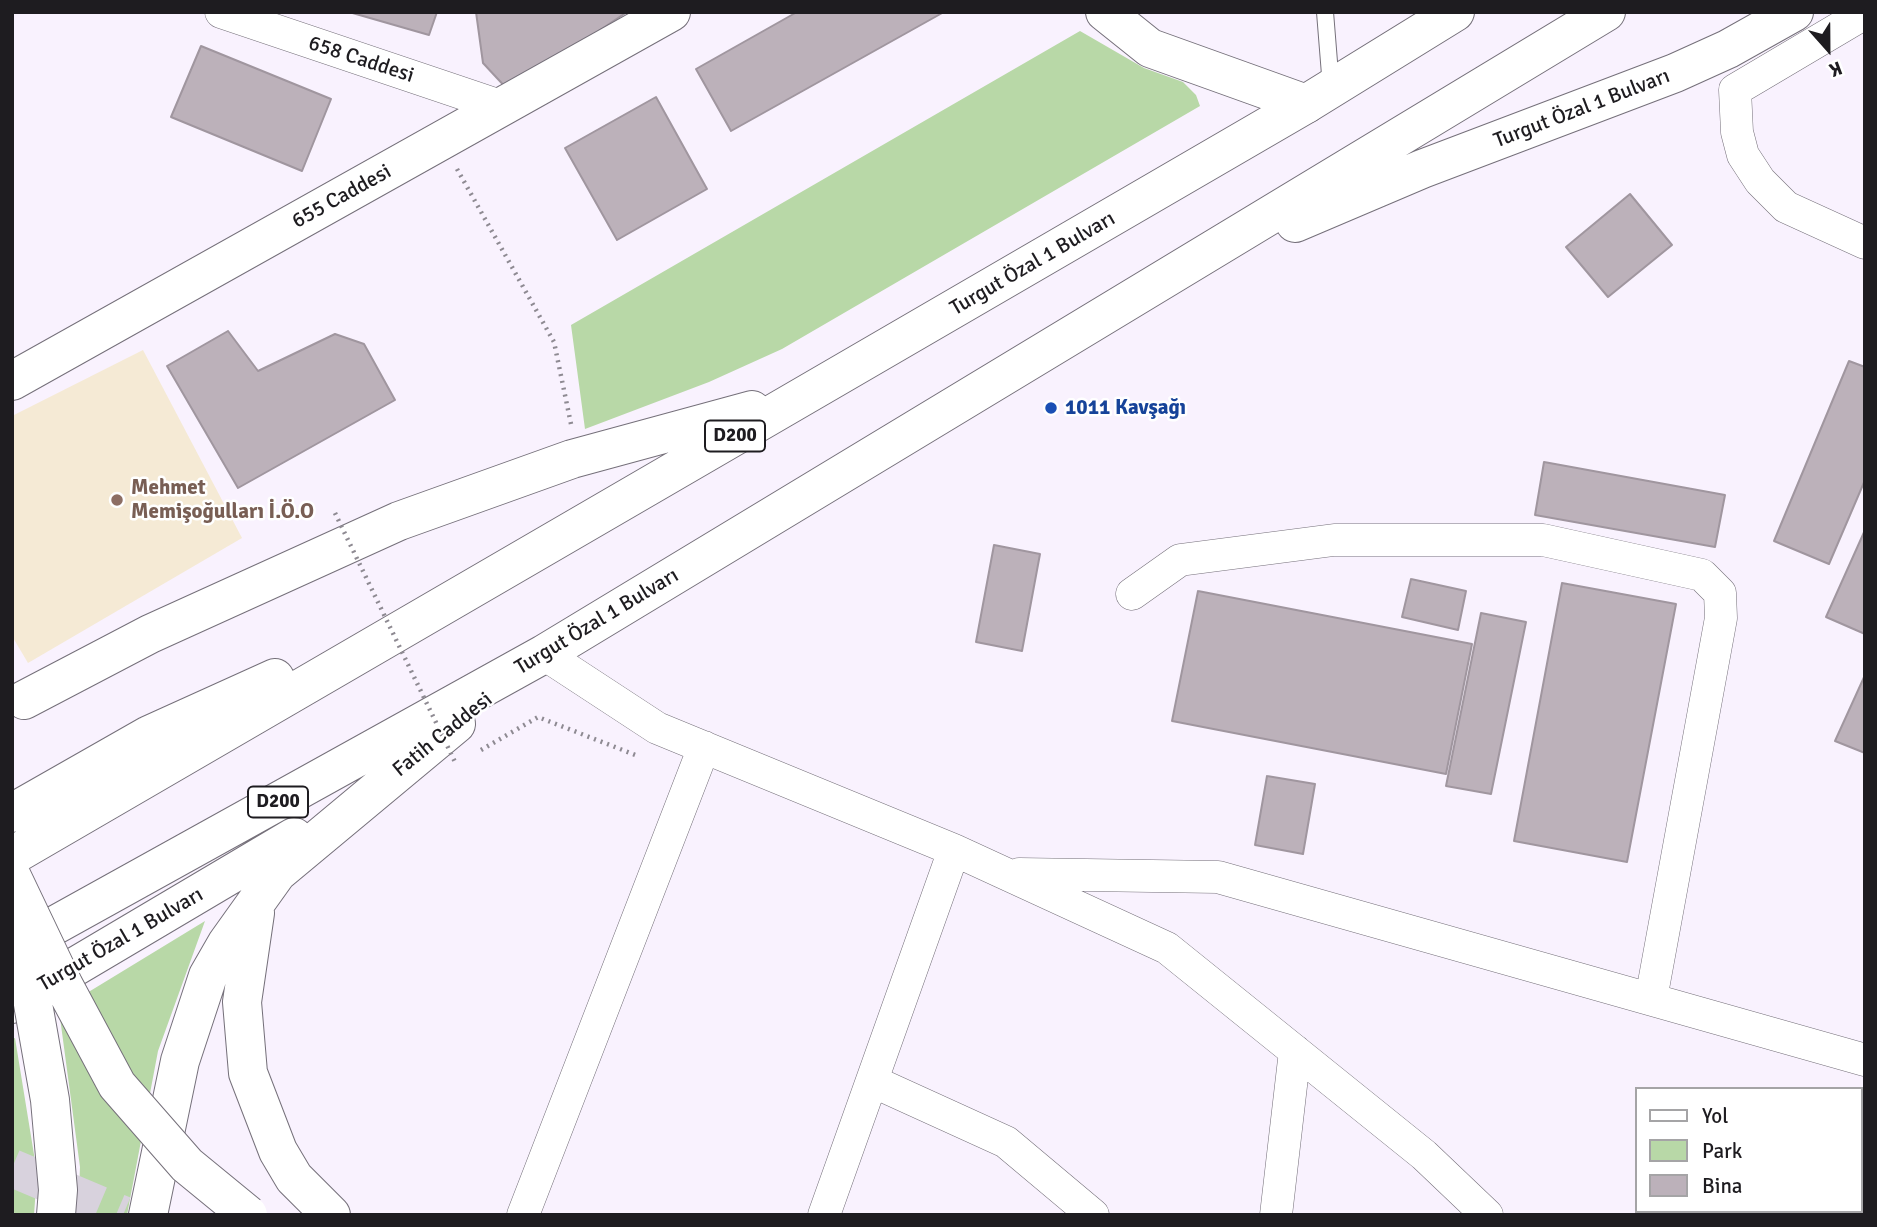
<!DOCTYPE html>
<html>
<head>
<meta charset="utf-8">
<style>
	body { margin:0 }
	#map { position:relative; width:1877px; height:1227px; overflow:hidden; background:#f9f2fe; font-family:Signika,sans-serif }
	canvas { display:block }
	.frame { position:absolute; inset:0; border:14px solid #1e1c20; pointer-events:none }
	.legend { position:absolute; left:1635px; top:1087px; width:228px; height:126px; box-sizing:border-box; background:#fff; border:2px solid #a5a4a6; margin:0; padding:9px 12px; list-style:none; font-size:21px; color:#1e1c20 }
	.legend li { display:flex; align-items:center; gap:14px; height:35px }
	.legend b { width:35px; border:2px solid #a5a4a6 }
	.north { position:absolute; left:1793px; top:14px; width:70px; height:70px; -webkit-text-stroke:5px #fff; paint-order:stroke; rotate:159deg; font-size:19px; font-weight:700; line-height:28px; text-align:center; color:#1e1c20 }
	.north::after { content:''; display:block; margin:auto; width:24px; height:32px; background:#1e1c20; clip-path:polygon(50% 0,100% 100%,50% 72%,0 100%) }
</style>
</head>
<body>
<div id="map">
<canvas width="1877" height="1227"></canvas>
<div class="frame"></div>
<ul class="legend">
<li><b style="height:9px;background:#fff"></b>Yol</li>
<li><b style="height:19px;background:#b8d8a7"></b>Park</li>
<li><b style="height:19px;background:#bcb1ba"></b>Bina</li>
</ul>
<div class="north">K</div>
</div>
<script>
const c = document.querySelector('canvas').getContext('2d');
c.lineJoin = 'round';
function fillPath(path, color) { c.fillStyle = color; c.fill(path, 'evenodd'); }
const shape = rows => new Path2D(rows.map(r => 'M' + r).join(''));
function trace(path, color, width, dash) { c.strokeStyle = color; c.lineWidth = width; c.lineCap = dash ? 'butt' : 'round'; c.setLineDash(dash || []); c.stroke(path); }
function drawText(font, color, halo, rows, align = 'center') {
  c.font = font + ' Signika,sans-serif'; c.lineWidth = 5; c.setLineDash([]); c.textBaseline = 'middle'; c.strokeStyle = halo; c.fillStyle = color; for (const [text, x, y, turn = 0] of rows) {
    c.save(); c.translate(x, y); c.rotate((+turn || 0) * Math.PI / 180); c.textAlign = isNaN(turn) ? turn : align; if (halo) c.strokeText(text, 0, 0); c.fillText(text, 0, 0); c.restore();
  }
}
const education = shape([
	[143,350,242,538,28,663,12,636,12,416]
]);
const green = shape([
	[1080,31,1144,68,1183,82,1196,95,1200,106,782,349,709,382,585,429,571,325],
	[205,921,158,1051,127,1215,78,1215,80,1167,59,1010],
	[15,1038,37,1173,34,1215,12,1215,12,1039]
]);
const building = shape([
	[349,12,437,12,429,35,349,12],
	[476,12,627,12,509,91,483,63,476,12],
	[797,12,944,12,731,131,696,69,797,12],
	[201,46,331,99,302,171,171,117,201,46],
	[656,97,707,189,617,240,565,148,656,97],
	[1630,194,1672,245,1608,297,1566,247,1630,194],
	[228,331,258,371,335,334,364,344,395,400,238,488,167,366,228,331],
	[1849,361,1865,367,1865,480,1829,564,1774,541,1849,361],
	[1544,462,1725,495,1715,547,1535,515,1544,462],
	[1865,530,1865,634,1826,617,1865,530],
	[994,545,1040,554,1022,651,976,642,994,545],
	[1411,579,1466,591,1458,630,1402,617,1411,579],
	[1562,583,1676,604,1627,862,1514,841,1562,583],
	[1198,591,1472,644,1446,774,1172,721,1198,591],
	[1481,613,1526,622,1491,794,1446,786,1481,613],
	[1865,675,1865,753,1835,741,1865,675],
	[1267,776,1315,784,1303,854,1255,845,1267,776]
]);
const trunkTunnel = shape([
	[12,1168,123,1215]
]);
const path = shape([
	[457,169,554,342,571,424],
	[481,750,538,717,638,756]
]);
const service = shape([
	[1325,12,1331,87]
]);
const minor = shape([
	[221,12,503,107],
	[1865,13,1735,90,1737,132,1743,155,1760,181,1786,207,1865,243],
	[1132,594,1180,560,1334,540,1543,540,1702,575,1720,593,1721,618,1651,999],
	[544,654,657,728,954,850,1167,948,1424,1155,1487,1215],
	[1019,874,1218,877,1865,1060],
	[872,1081,1006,1142,1093,1215],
	[523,1215,704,747],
	[824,1215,954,850],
	[1276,1215,1295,1051]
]);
const tertiary = shape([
	[1105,12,1150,48,1306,104],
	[12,381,671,12]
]);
const trunk = shape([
	[1295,223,1422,169,1675,73,1728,49,1794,12],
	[24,700,150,634,399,521,572,459,752,410],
	[12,813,149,735,275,678],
	[12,856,1306,104,1455,12],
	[255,913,242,1002,248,1073,278,1151,294,1178,331,1215],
	[12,949,544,654,1606,12],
	[12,1004,294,837],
	[148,1215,180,1061,208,976,227,943,277,873,456,724]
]);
const pathBridge = shape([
	[335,513,456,764]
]);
const trunkBridge = shape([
	[12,877,64,986,117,1085,187,1165,248,1215],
	[18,919,50,1100,58,1190,56,1215]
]);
const markers = [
	[1051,408,7,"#1a4fb4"],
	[117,500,7,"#8d6e63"]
];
const shields = [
	[735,436,60],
	[278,802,60]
];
const shieldNames = [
	["D200",735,436],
	["D200",278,802]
];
const streetNames = [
	["658 Caddesi",361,60,18],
	["Turgut Özal 1 Bulvarı",1582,109,-21],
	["655 Caddesi",342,197,-29],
	["Turgut Özal 1 Bulvarı",1033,264,-30],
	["Turgut Özal 1 Bulvarı",597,622,-31],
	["Fatih Caddesi",443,735,-39],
	["Turgut Özal 1 Bulvarı",121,940,-30]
];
const transitNames = [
	["1011 Kavşağı",1065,408]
];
const educationNames = [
	["Mehmet",131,488],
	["Memişoğulları İ.Ö.O",131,512]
];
fillPath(education, '#f5ead5');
fillPath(green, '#b8d8a7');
fillPath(building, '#bcb1ba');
trace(building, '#a0969f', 2);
trace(trunkTunnel, '#d8d2dd', 38, [38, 19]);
trace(service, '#75707a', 18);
trace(minor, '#75707a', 33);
trace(tertiary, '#75707a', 40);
trace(trunk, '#75707a', 40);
trace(path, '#8e8a92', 4.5, [2, 5]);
trace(service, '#fff', 16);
trace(minor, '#fff', 32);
trace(tertiary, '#fff', 38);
trace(trunk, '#fff', 38);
trace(trunkBridge, '#75707a', 40, []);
trace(pathBridge, '#8e8a92', 4.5, [2, 5]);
trace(trunkBridge, '#fff', 38);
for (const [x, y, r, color] of markers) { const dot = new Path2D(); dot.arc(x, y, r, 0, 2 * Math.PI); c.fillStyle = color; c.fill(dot); trace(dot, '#fff', 2.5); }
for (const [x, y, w] of shields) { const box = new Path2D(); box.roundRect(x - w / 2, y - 15.5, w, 31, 5); c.fillStyle = '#fff'; c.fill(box); trace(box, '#1e1c20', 2); }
drawText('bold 19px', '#1e1c20', null, shieldNames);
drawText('21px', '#1e1c20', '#fff', streetNames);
drawText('bold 21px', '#164399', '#fff', transitNames, 'left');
drawText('bold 21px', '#785e54', '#fff', educationNames, 'left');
</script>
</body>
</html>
